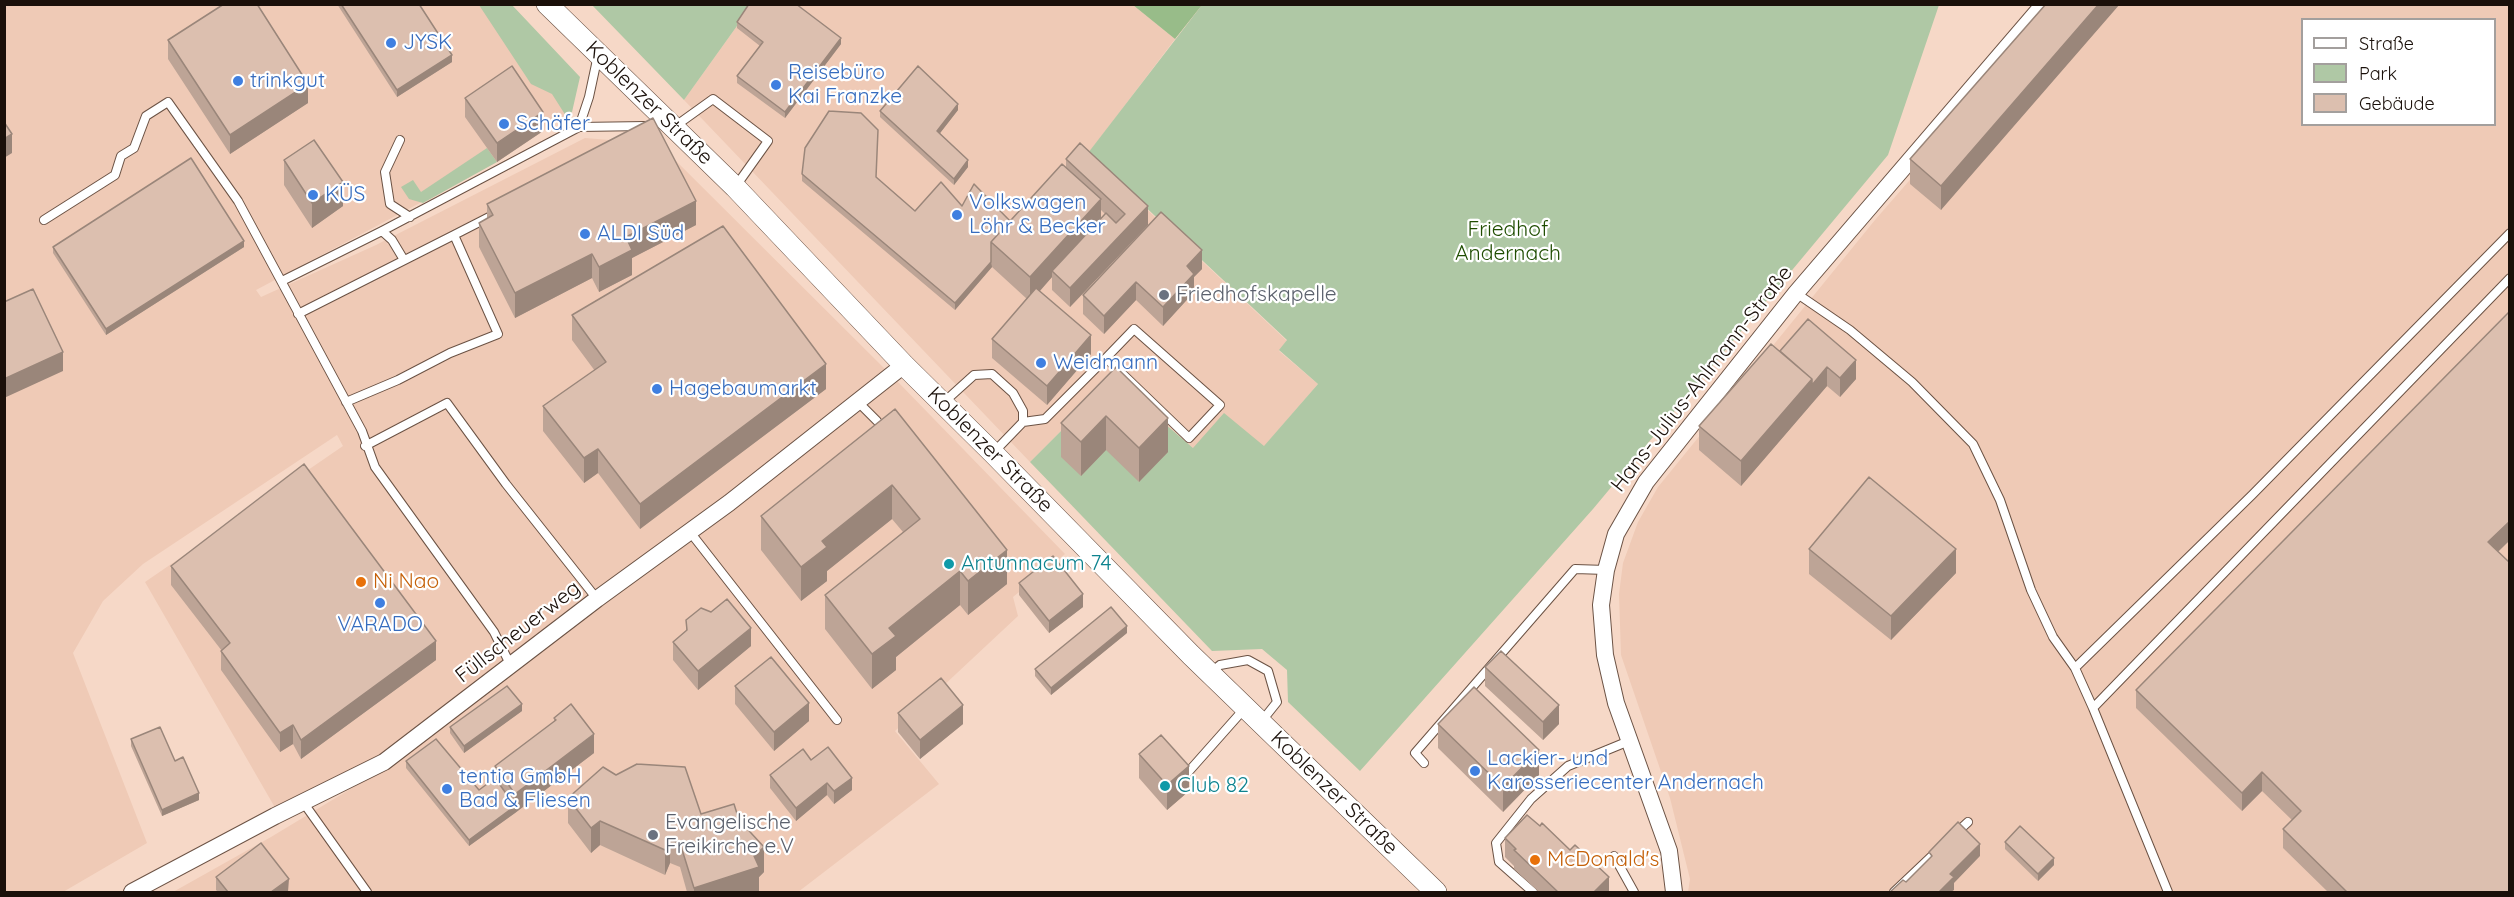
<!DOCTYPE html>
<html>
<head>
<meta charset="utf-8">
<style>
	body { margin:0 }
	#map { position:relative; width:2514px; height:897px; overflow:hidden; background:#f6d8c7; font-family:Quicksand,sans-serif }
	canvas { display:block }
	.frame { position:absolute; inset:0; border:6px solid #1a100a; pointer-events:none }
	.legend { position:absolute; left:2301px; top:18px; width:195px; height:108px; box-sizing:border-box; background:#fff; border:2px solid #a39f9d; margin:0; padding:8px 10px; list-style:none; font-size:18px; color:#1a100a }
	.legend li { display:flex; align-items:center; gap:12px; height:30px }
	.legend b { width:30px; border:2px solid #a39f9d }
</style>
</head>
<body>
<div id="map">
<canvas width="2514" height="897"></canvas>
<div class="frame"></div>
<ul class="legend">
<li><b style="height:8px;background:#fff"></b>Straße</li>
<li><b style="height:16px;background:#afc8a5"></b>Park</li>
<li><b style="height:16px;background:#dcbfaf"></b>Gebäude</li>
</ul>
</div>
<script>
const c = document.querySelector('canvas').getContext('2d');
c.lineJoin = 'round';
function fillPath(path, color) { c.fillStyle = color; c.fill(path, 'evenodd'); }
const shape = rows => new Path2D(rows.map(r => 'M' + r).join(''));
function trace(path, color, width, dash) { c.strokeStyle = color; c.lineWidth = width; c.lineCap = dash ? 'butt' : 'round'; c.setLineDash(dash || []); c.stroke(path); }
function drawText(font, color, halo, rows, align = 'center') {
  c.font = font + ' Quicksand,sans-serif'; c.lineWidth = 4.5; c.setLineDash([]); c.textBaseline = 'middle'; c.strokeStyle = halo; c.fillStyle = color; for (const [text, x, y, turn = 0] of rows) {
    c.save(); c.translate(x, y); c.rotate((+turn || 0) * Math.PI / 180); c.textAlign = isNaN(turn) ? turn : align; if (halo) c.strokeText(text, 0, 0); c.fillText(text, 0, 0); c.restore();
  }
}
const built = shape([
	[4,5,511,5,572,112,497,162,256,290,261,297,376,245,585,138,659,144,899,383,1065,554,1013,597,1018,616,895,731,939,784,798,892,173,892,271,837,382,770,281,818,145,582,343,446,337,435,143,564,103,601,73,653,147,843,63,892,5,892],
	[752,5,1133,5,1175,39,1088,154,1287,341,1279,351,1318,384,1264,447,1193,448,1113,379,1030,462,684,100],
	[2062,5,2509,5,2509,892,1688,892,1690,879,1670,798,1621,655,1619,594,1623,563,1638,522,1658,487,1875,220],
	[2302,20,2494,20,2494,124,2302,124]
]);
const green = shape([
	[479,5,512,5,580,77,572,112,566,116,552,94,531,84],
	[592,5,752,5,684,100],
	[1202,5,1939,5,1888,155,1593,509,1360,771,1288,702,1287,670,1262,649,1212,651,1030,462,1113,379,1193,448,1224,413,1264,446,1318,384,1279,350,1287,340,1088,153],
	[487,148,497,162,423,203,409,199,401,187,413,180,421,192]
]);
const forest = shape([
	[1133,5,1202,5,1175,39]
]);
const service = shape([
	[579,127,589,97,598,55],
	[674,127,713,99,768,141,736,186],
	[400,140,385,172,390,204,410,217],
	[44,220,115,175,121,156,134,148,146,116,168,102,238,201,362,431,375,467,494,632,511,666],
	[382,231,392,240,404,260],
	[454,235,497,213],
	[282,281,382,231,579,127,646,126],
	[1796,293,1850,330,1912,382,1973,444,2000,500,2031,590,2053,637,2075,668,2093,708],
	[298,314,454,235,498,334,450,353,398,380,346,402],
	[858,402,877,421],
	[943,403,974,375,992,374,1013,393,1023,411,1023,422],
	[365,446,447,403,506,484,597,599],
	[994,452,1023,422,1045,419,1106,358,1134,329,1220,405,1189,438,1106,358],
	[690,532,837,720],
	[2075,668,2252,495,2510,233],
	[1210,673,1220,665,1248,660,1268,671,1277,702,1261,722],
	[1424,763,1415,753,1575,569,1606,570],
	[1182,779,1245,708],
	[303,802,367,892],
	[1955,834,1968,822],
	[1614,856,1634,892],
	[1533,892,1499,862,1496,843,1531,799,1568,766,1629,741],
	[1894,892,1932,856],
	[2168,892,2093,708,2510,278]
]);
const minor = shape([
	[132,892,275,816,384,762,597,599,729,503,904,365],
	[1674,892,1669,851,1616,703,1605,655,1601,605,1606,570,1616,534,1646,482,1796,293,2044,4]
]);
const tertiary = shape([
	[547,4,735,187,904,365,993,453,1191,655,1436,892]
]);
const wall = shape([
	[337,4,419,4,452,62,397,97],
	[2046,4,1941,210,1910,184,1910,159],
	[737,22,841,44,785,118,737,83,737,76,760,46,737,28],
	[168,40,308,103,230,154,168,59],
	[465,98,543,131,497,162,465,117],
	[958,110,940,133,968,167,954,185,880,117,880,111],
	[1066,159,1148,225,1070,307,1052,290,1052,277,1040,291,1091,354,1047,405,992,358,992,339,1027,299,992,267,955,310,802,181,802,174,915,211,962,206,1010,221,1066,167],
	[1101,210,1105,214,1101,219],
	[284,160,343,206,312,228,284,185],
	[487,204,696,225,632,258,632,275,599,292,592,278,515,318,479,247,479,223,487,219],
	[1161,212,1202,269,1194,277,1194,292,1163,326,1136,300,1104,334,1083,314,1083,295],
	[53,247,244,247,106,335,53,253],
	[2510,311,2510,540,2498,552,2510,892,2328,892,2283,848,2283,829,2292,820,2262,791,2242,811,2136,708,2136,690],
	[572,315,826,389,640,529,598,473,584,483,543,431,543,406,595,371,572,340],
	[1808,319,1856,379,1840,397,1827,386,1741,486,1699,450,1699,426,1780,351],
	[1116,367,1168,452,1139,482,1106,450,1081,476,1061,457,1061,423],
	[895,409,1007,584,968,615,960,605,896,657,896,670,872,689,825,629,825,595,903,532,892,519,827,571,827,581,801,601,761,550,761,516],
	[1809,549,1956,573,1891,640,1809,574],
	[171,566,436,660,301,759,293,744,280,752,221,670,221,651,222,651,171,585],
	[1019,583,1083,607,1049,633,1019,595],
	[711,612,751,646,698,690,673,660,673,642,686,631,686,620],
	[1127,633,1051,695,1035,676,1035,669],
	[1485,667,1559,724,1543,740,1485,686],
	[735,686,809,721,774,751,735,704],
	[522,711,464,753,450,733,450,727],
	[898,713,963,724,920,759,898,732],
	[554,718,594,753,515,813,469,846,406,768,406,761,479,790,495,778,495,766,554,722],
	[1438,724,1539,775,1503,812,1438,748],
	[131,739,175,761,199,800,162,816,131,746],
	[1139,754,1189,791,1167,810,1139,778],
	[811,760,852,790,834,804,827,795,796,821,770,788,770,775],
	[616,775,701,814,739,820,764,872,759,877,759,892,687,892,680,867,670,863,665,875,600,845,591,853,568,823,568,798],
	[1505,838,1609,892,1539,892,1514,869,1514,866,1505,857],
	[2005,842,2054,865,2038,881,2005,849],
	[216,877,289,892,218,892,216,890]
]);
const shadedWall = shape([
	[2099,4,2120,4,1941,210,1941,186],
	[841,38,841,44,785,118,785,112],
	[452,55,452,62,397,97,397,90],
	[308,84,308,103,230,154,230,135],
	[958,104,958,110,937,137,937,131],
	[543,112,543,131,497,162,497,143],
	[12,134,12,153,4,158,4,139],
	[968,160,968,167,954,185,954,179],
	[343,182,343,206,312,228,312,203],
	[1101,199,1101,223,1052,271,1052,277,1030,302,1030,277],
	[696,201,696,225,632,258,632,275,599,292,599,267,626,237],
	[1148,206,1148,225,1070,307,1070,288],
	[244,241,244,247,106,335,106,329],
	[1202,250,1202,269,1194,277,1194,292,1163,326,1163,307,1187,266],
	[592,254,592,278,515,318,515,293],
	[991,262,992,267,955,310,955,303],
	[1136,282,1136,300,1104,334,1104,316],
	[1091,335,1091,354,1047,405,1047,386],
	[63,352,63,371,4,398,4,379],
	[1856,360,1856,379,1840,397,1840,378],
	[826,364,826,389,640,529,640,504],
	[1827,367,1827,386,1741,486,1741,461,1812,379],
	[1106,416,1106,450,1081,476,1081,442],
	[1168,418,1168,452,1139,482,1139,448],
	[598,449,598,473,584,483,584,458],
	[892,485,892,519,827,571,827,581,801,601,801,567,822,541],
	[2510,521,2510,540,2488,561,2488,542],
	[1956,549,1956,573,1891,640,1891,616],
	[1007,550,1007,584,968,615,968,581],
	[960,571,960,605,896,657,896,670,872,689,872,654,889,628],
	[1083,594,1083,607,1049,633,1049,621],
	[1127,626,1127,633,1051,695,1051,688],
	[751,628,751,646,698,690,698,671],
	[436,641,436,660,301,759,301,740],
	[809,703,809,721,774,751,774,732],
	[522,704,522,711,464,753,464,746],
	[963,705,963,724,920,759,920,740],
	[1559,705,1559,724,1543,740,1543,722],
	[293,725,293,744,280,752,280,733],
	[594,734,594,753,515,813,469,846,469,840,515,806,515,794],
	[1539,750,1539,775,1503,812,1503,787],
	[1189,766,1189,791,1167,810,1167,785],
	[2262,772,2262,791,2242,811,2242,793],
	[852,778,852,790,834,804,834,791],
	[827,783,827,795,796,821,796,808],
	[199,793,199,800,162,816,162,810],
	[600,821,600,845,591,853,591,828],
	[670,839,670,863,665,875,665,850],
	[1980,844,1980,856,1954,883,1954,890,1951,892,1939,892,1950,874],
	[764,847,764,872,759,877,759,892,694,892,694,888,754,856],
	[2054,858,2054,865,2038,881,2038,874],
	[1609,877,1609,892,1594,892],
	[289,879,288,892,271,892]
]);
const building = shape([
	[224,4,257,4,308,84,230,135,168,40,224,4],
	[341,4,419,4,452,55,397,90,341,4],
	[749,4,796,4,841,38,785,112,737,76,763,42,737,22,749,4],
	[2046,4,2099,4,1941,186,1910,159,2046,4],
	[512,66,543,112,497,143,465,98,512,66],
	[918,66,958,104,937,131,968,160,954,179,880,111,918,66],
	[829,111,861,113,878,130,876,177,915,211,941,182,962,206,974,184,1010,221,991,242,991,262,955,303,802,174,805,148,829,111],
	[653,118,696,201,626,237,632,250,599,267,592,254,515,293,479,223,493,215,487,204,653,118],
	[4,122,12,134,4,139,4,122],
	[314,140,343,182,312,203,284,160,314,140],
	[1080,143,1148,206,1070,288,1052,271,1106,213,1116,223,1125,214,1066,159,1080,143],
	[191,158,244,241,106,329,53,247,191,158],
	[1062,164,1101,199,1030,277,991,242,1062,164],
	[1161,212,1202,250,1187,266,1194,274,1163,307,1136,282,1104,316,1083,295,1161,212],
	[723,226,826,364,640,504,598,449,584,458,543,406,606,362,572,315,723,226],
	[1036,288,1091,335,1047,386,992,339,1036,288],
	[33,289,63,352,4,379,4,302,33,289],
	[2510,311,2510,521,2488,542,2510,563,2510,892,2347,892,2283,829,2301,811,2262,772,2242,793,2136,690,2510,311],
	[1808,319,1856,360,1840,378,1827,367,1812,385,1812,379,1780,351,1808,319],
	[1771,344,1812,379,1741,461,1699,426,1771,344],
	[1116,367,1168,418,1139,448,1106,416,1081,442,1061,423,1116,367],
	[895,409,1007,550,968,581,960,571,889,628,896,636,872,654,825,595,920,519,892,485,822,541,827,547,801,567,761,516,895,409],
	[304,464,436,641,301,740,293,725,280,733,221,651,230,643,171,566,304,464],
	[1869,477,1956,549,1891,616,1809,549,1869,477],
	[1053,556,1083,594,1049,621,1019,583,1053,556],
	[727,599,751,628,698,671,673,642,687,630,686,620,701,608,711,612,727,599],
	[1111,607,1127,626,1051,688,1035,669,1111,607],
	[1501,651,1559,705,1543,722,1485,667,1501,651],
	[771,657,809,703,774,732,735,686,771,657],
	[941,678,963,705,920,740,898,713,941,678],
	[507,686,522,704,464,746,450,727,507,686],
	[1474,687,1539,750,1503,787,1438,724,1474,687],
	[571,704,594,734,515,794,495,766,556,720,554,718,571,704],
	[160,727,175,761,183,757,199,793,162,810,131,739,160,727],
	[1161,735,1189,766,1167,785,1139,754,1161,735],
	[436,739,479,790,495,778,515,806,469,840,406,761,436,739],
	[828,747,852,778,834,791,827,783,796,808,770,775,803,749,811,760,828,747],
	[637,764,685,767,701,814,734,804,739,820,764,847,754,856,759,867,694,888,680,843,670,839,665,850,600,821,591,828,568,798,603,767,616,775,637,764],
	[1527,815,1540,826,1542,823,1570,850,1575,845,1609,877,1594,892,1558,892,1514,850,1516,849,1505,838,1527,815],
	[1958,822,1980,844,1950,874,1954,877,1939,892,1890,892,1903,880,1906,882,1932,856,1929,852,1958,822],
	[2020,826,2054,858,2038,874,2005,842,2020,826],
	[261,843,289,879,271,892,228,892,216,877,261,843]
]);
const markers = [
	[391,43,6,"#3f7fe0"],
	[238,81,6,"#3f7fe0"],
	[776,85,6,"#3f7fe0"],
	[504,124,6,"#3f7fe0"],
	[313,195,6,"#3f7fe0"],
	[957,215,6,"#3f7fe0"],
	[585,234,6,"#3f7fe0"],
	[1164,295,6,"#6b7280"],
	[1041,363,6,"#3f7fe0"],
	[657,389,6,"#3f7fe0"],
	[949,564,6,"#0f9aa8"],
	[361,582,6,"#e8710a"],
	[380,603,6,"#3f7fe0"],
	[1475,771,6,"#3f7fe0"],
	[1165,786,6,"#0f9aa8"],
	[447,789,6,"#3f7fe0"],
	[653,835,6,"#6b7280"],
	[1535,860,6,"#e8710a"]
];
const shopNames = [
	["JYSK",403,43],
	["Reisebüro",788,73],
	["Kai Franzke",788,97],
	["trinkgut",250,81],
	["Schäfer",516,124],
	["KÜS",325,195],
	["Volkswagen",969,203],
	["Löhr & Becker",969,227],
	["ALDI Süd",597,234],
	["Weidmann",1053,363],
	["Hagebaumarkt",669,389],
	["VARADO",380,625,"center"],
	["Lackier- und",1487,759],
	["Karosseriecenter Andernach",1487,783],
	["tentia GmbH",459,777],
	["Bad & Fliesen",459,801]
];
const streetNames = [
	["Koblenzer Straße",649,103,44],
	["Hans-Julius-Ahlmann-Straße",1702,379,-52],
	["Koblenzer Straße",990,450,45],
	["Füllscheuerweg",518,632,-38],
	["Koblenzer Straße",1334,793,44]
];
const parkNames = [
	["Friedhof",1508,230],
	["Andernach",1508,254]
];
const worshipNames = [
	["Friedhofskapelle",1176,295],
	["Evangelische",665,823],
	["Freikirche e.V",665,847]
];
const cultureNames = [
	["Antunnacum 74",961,564],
	["Club 82",1177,786]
];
const foodNames = [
	["Ni Nao",373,582],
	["McDonald's",1547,860]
];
fillPath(built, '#efcab6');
fillPath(green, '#afc8a5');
fillPath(forest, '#98bc89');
trace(service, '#6b5244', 10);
trace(minor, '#6b5244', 18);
trace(tertiary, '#6b5244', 22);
trace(service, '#fff', 8);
trace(minor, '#fff', 16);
trace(tertiary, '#fff', 21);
fillPath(wall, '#bda496');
fillPath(shadedWall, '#9a867a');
fillPath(building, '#dcbfaf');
trace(building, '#9a867a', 1.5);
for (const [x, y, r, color] of markers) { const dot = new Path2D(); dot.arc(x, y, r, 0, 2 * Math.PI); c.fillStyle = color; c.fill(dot); trace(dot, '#fff', 2); }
drawText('21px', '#366cbe', '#fff', shopNames, 'left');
drawText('21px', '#1a100a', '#fff', streetNames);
drawText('21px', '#1f4d00', '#fff', parkNames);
drawText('21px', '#5b616d', '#fff', worshipNames, 'left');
drawText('21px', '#0d838f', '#fff', cultureNames, 'left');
drawText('21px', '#c56008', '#fff', foodNames, 'left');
</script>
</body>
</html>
